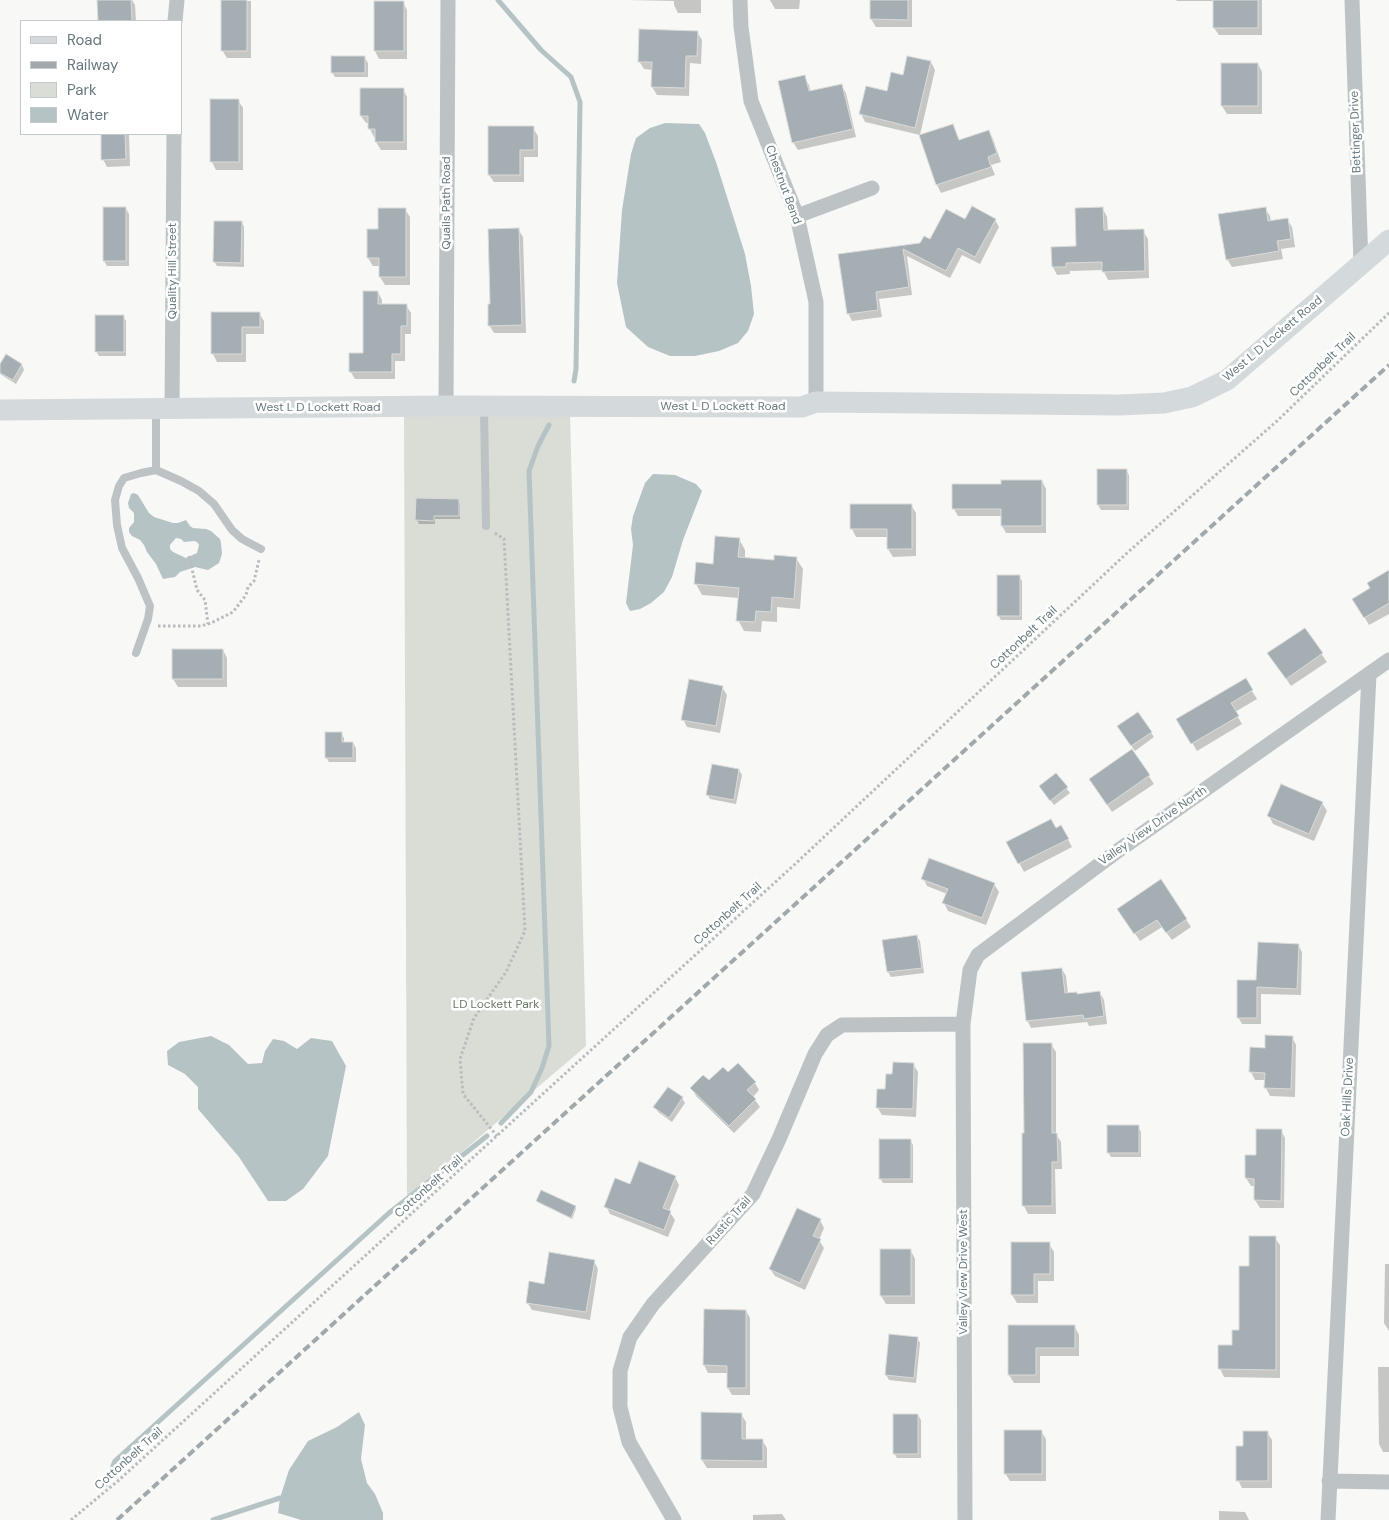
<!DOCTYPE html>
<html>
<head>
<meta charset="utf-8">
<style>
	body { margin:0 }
	#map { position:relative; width:1389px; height:1520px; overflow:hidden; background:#f8f8f6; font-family:"DM Sans",sans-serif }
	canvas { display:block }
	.legend { position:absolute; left:20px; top:20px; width:162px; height:115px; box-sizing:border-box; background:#fff; border:1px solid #c2c9cb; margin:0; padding:6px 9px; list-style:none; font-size:15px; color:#66787e }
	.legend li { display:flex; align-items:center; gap:10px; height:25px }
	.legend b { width:25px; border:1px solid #c2c9cb }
</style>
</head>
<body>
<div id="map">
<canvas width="1389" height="1520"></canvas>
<ul class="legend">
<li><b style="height:6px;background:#d4d9db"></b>Road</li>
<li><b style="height:6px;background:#a0a8ab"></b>Railway</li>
<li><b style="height:14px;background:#d9ddd6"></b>Park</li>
<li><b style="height:14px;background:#b6c3c5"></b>Water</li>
</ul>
</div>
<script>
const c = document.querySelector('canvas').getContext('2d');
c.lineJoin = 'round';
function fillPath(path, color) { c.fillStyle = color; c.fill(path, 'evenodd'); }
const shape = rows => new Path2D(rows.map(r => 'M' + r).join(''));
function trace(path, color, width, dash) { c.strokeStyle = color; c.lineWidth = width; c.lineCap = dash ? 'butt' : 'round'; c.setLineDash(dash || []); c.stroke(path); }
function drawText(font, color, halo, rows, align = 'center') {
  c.font = font + ' "DM Sans",sans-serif'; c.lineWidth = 5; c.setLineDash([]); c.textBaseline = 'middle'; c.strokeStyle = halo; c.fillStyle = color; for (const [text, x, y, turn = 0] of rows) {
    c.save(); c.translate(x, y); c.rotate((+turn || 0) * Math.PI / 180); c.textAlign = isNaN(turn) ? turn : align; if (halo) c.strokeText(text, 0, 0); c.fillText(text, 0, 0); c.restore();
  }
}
const green = shape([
	[570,413,586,1046,407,1199,404,414]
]);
const water = shape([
	[665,123,699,124,705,133,716,162,745,254,751,286,754,314,748,331,738,343,719,351,695,356,670,356,648,347,626,327,617,283,622,210,631,154,636,138,650,128],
	[653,474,675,475,696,484,702,491,683,540,672,577,664,592,651,603,640,609,630,611,626,603,633,545,631,529,633,516,645,483],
	[134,493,138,495,149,513,154,517,173,523,178,523,186,520,190,526,193,528,206,529,211,531,220,539,221,543,222,554,219,563,208,570,195,567,180,572,175,577,163,579,156,564,147,552,144,545,140,540,132,536,129,532,129,528,134,522,134,513,129,508,128,503,131,494],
	[176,538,181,539,184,542,194,541,197,542,199,545,197,553,186,558,173,552,170,549,170,545],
	[211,1036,229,1045,248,1064,262,1063,265,1051,273,1039,284,1041,297,1049,311,1038,332,1041,346,1066,328,1156,303,1189,286,1201,268,1201,239,1157,198,1109,198,1087,185,1074,168,1065,167,1051,179,1042],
	[359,1412,365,1425,361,1459,367,1483,375,1494,383,1513,383,1520,301,1520,278,1513,280,1498,289,1470,308,1441,337,1427]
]);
const shadow = shape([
	[98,0,132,0,135,5,136,21,99,21],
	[222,0,251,1,251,58,227,58,222,50],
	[627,0,701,0,701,13,678,13,674,5,674,1],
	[770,0,800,0,799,9,775,9],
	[871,0,912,0,912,27,876,27,871,19],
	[1176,0,1262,0,1262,35,1219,35,1214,28,1214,1,1177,1],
	[403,2,407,10,407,59,379,59,375,51],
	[697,32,702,40,701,64,690,63,689,96,657,95,652,87,653,70,644,69,639,61],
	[365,58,368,63,368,77,335,77,332,72],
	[931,62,935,70,920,135,865,122,861,114,888,92,904,77],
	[1222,64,1258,64,1262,72,1262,114,1227,114,1222,106],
	[804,77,809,85,811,92,841,85,846,93,856,137,798,150,793,142],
	[403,89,407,97,407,150,381,150,376,142,376,137,374,137,370,129,370,123,366,123,361,116],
	[238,100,243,108,243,170,216,170,212,162],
	[952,125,960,141,989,132,993,139,1001,162,991,165,995,175,941,193,937,185,920,136],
	[533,128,538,136,538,157,524,157,524,182,494,182,489,175],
	[102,134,129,134,130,166,107,167,103,159],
	[1265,208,1270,216,1271,222,1287,219,1292,227,1295,247,1281,249,1283,259,1232,267,1227,259],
	[104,209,126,209,129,214,129,266,107,266,104,261],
	[405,209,410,217,410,285,385,285,380,277,380,266,373,266,368,258,379,230],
	[1103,209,1107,217,1108,231,1143,231,1148,239,1149,278,1108,280,1103,270,1070,271,1070,274,1057,275,1053,267,1077,248],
	[995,220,999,227,980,264,962,255,950,278,907,256,912,295,879,299,882,317,852,321,848,313,840,255,921,244,930,241,965,221],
	[242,222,244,227,244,267,217,266,214,261],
	[518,229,523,237,526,333,494,333,489,325,491,305],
	[378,292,382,300,382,305,406,305,411,313,411,334,405,334,405,361,395,361,395,379,355,379,350,371,364,354],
	[213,313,259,313,264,321,264,334,246,334,246,362,217,362,213,354],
	[123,316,126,321,126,356,99,356,96,351],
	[22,365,24,370,16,384,0,374,0,367],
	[1126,470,1129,475,1129,510,1101,510,1098,505],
	[1042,481,1046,489,1046,533,1006,533,1002,526,1002,516,958,516,954,509,1002,486],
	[458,501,460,504,460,519,435,519,435,524,419,524,417,520],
	[911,505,916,513,916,556,893,557,888,549,888,537,856,537,852,529],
	[739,539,745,550,745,559,775,561,796,558,803,569,800,609,777,607,777,622,762,621,761,632,744,631,738,620,739,598,702,595,696,584],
	[1389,571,1389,614,1369,625,1354,599,1371,589],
	[1019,576,1022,581,1022,620,1001,620,998,615],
	[1304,629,1327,662,1291,686,1274,661],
	[223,650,227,658,227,687,178,687,173,679],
	[1245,680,1257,699,1235,712,1242,724,1197,751,1178,719],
	[722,687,727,695,720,733,687,727,683,719],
	[1138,714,1154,737,1135,751,1122,732],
	[341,733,344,738,344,743,353,743,356,748,356,762,329,762,326,757],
	[1132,751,1154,784,1112,812,1095,787],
	[739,770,742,775,736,804,710,799,707,794],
	[1056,775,1070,793,1054,805,1040,787],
	[1282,786,1322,803,1327,811,1314,841,1273,824,1269,816],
	[1055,829,1065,834,1072,847,1024,872,1008,842],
	[923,878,994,884,999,892,986,925,948,911,944,903,947,894,927,886],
	[1161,881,1191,927,1172,940,1162,927,1140,941,1124,917],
	[917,936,920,941,924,973,891,977,888,972,884,941],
	[1298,945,1302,952,1301,995,1261,994,1261,1024,1242,1024,1238,1017,1257,981],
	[1062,969,1066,976,1068,994,1078,996,1100,993,1104,1000,1107,1024,1089,1026,1087,1022,1031,1028,1027,1020],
	[1292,1037,1296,1045,1295,1097,1270,1096,1266,1088,1266,1080,1255,1080,1251,1072,1266,1049],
	[1051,1044,1056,1052,1056,1134,1061,1142,1062,1169,1055,1169,1056,1214,1028,1214,1024,1206,1025,1134],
	[913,1064,918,1072,916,1117,882,1115,877,1107,894,1075],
	[728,1074,755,1083,759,1090,753,1097,760,1107,734,1133,696,1096,692,1088],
	[668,1089,682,1098,685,1103,672,1122,658,1112,655,1107],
	[1138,1126,1141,1132,1141,1157,1111,1157,1108,1152],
	[1281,1130,1285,1138,1284,1208,1260,1208,1255,1200,1255,1186,1251,1186,1246,1178,1257,1157],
	[910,1140,913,1145,913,1183,883,1183,880,1178],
	[675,1177,679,1185,669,1211,675,1220,668,1237,610,1214,606,1206,631,1186],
	[537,1201,575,1207,576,1209,572,1219,539,1203],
	[820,1220,824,1228,819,1240,824,1248,805,1290,775,1276,770,1269],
	[1275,1238,1280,1245,1280,1378,1224,1377,1220,1369,1240,1331,1250,1267],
	[1049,1244,1054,1252,1054,1281,1038,1281,1038,1303,1017,1303,1012,1295],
	[881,1251,911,1251,915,1259,915,1304,886,1304,881,1296],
	[594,1261,598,1269,590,1320,532,1310,527,1302,545,1285],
	[1385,1264,1389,1264,1389,1331,1384,1323],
	[705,1310,746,1311,750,1318,750,1395,732,1395,728,1388,728,1373,708,1373,704,1365],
	[1009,1327,1075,1327,1079,1335,1079,1356,1040,1356,1040,1383,1014,1383,1009,1375],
	[917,1338,920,1343,916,1383,889,1380,886,1375],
	[1378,1367,1389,1367,1389,1452,1383,1452,1379,1444],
	[703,1414,741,1414,746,1422,746,1440,762,1440,767,1448,767,1468,707,1468,702,1460],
	[918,1415,921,1420,921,1458,897,1458,894,1453],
	[1041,1431,1046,1439,1046,1481,1010,1481,1005,1473],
	[1267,1432,1272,1440,1272,1488,1242,1488,1238,1480,1244,1447],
	[1219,1511,1245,1512,1249,1520,1219,1520],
	[782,1514,786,1520,753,1520,753,1515]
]);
const stream = shape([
	[498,0,541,50,571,77,580,102,576,369,574,381],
	[501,1123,531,1092,542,1068,549,1046,529,471,538,446,549,425],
	[106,1484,115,1461,389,1213,487,1136],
	[213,1520,280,1498,284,1498]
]);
const building = shape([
	[97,0,131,0,132,21,98,21,97,0],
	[221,0,247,0,247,51,221,51,221,0],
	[870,0,908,0,908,20,870,19,870,0],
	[1213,0,1258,0,1258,28,1213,28,1213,0],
	[374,1,404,1,404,51,374,51,374,1],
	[639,29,698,31,697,56,686,56,685,88,651,87,652,62,638,62,639,29],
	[331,56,365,56,365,73,331,73,331,56],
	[907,56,931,61,915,128,859,114,866,86,887,91,891,72,903,75,907,56],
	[1221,63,1258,63,1258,106,1221,106,1221,63],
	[805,75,809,91,842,84,853,129,792,143,778,81,805,75],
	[360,88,404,88,404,142,375,142,375,129,368,129,368,116,360,116,360,88],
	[210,99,239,99,239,162,210,162,210,99],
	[953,124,959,140,989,130,997,153,988,157,991,167,936,185,919,135,953,124],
	[488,126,534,126,534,150,520,150,520,175,488,175,488,126],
	[101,134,125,134,126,159,101,160,101,134],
	[972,206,996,219,975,257,958,248,946,271,903,249,909,287,876,292,878,310,847,314,838,254,920,243,924,236,930,239,946,209,965,219,972,206],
	[103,207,126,207,126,261,103,261,103,207],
	[1103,207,1104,230,1144,229,1145,271,1102,272,1102,262,1066,263,1066,267,1052,267,1051,247,1076,246,1075,208,1103,207],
	[1266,207,1268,221,1288,218,1291,239,1277,241,1279,251,1226,260,1218,214,1266,207],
	[378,208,406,208,406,277,379,277,379,258,367,258,367,229,378,229,378,208],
	[214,221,242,221,241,263,213,262,214,221],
	[519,228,522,325,488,326,488,304,490,304,488,229,519,228],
	[363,291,378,291,378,304,407,304,407,326,401,326,401,354,392,354,392,372,349,372,349,353,363,353,363,291],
	[211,312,260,312,260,327,242,327,242,354,211,354,211,312],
	[95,315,124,315,124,352,95,352,95,315],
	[6,354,22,364,13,380,0,373,0,364,6,354],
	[1097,469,1127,469,1127,505,1097,505,1097,469],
	[1001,480,1042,480,1042,526,1001,526,1001,509,952,509,952,484,1001,484,1001,480],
	[416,498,459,499,459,516,434,516,434,521,415,520,416,498],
	[850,504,912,504,912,549,887,549,887,529,850,529,850,504],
	[715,536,740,538,738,557,774,560,774,555,797,557,794,599,772,597,771,612,756,611,755,622,736,621,739,588,694,584,696,562,713,564,715,536],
	[1389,570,1389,603,1364,618,1352,599,1370,588,1367,583,1389,570],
	[997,575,1020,575,1020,616,997,616,997,575],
	[1305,628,1323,653,1286,679,1267,653,1305,628],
	[172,649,223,649,223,679,172,679,172,649],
	[1246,678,1253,690,1231,703,1239,716,1191,744,1176,719,1246,678],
	[689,679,723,686,716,726,681,720,689,679],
	[1138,712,1152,732,1131,746,1117,726,1138,712],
	[325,732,342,732,342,742,353,742,353,758,325,758,325,732],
	[1132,749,1150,775,1107,805,1089,779,1132,749],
	[712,764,739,769,734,800,706,795,712,764],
	[1056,773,1068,787,1050,801,1039,786,1056,773],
	[1281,784,1323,802,1309,834,1267,816,1281,784],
	[1051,819,1056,828,1061,825,1069,839,1018,864,1006,842,1051,819],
	[929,858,995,883,982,918,942,903,948,889,921,879,929,858],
	[1161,879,1187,919,1166,933,1157,920,1134,934,1117,909,1161,879],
	[917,935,922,968,887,972,882,940,917,935],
	[1258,942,1299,944,1297,989,1257,987,1257,1018,1237,1018,1237,980,1256,980,1258,942],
	[1062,968,1065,993,1077,992,1077,994,1100,991,1104,1016,1084,1019,1083,1015,1026,1021,1021,972,1062,968],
	[1265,1035,1293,1036,1291,1089,1264,1088,1265,1073,1249,1072,1250,1047,1265,1048,1265,1035],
	[1023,1043,1052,1043,1052,1133,1057,1133,1058,1162,1052,1162,1052,1206,1022,1206,1022,1133,1024,1133,1023,1043],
	[893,1062,914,1063,913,1109,876,1108,877,1089,885,1089,886,1074,892,1074,893,1062],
	[738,1063,756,1082,747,1090,756,1099,729,1126,690,1088,703,1075,709,1080,723,1067,728,1072,738,1063],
	[668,1087,683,1097,669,1118,653,1107,668,1087],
	[1107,1125,1139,1125,1139,1153,1107,1153,1107,1125],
	[1256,1129,1282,1129,1281,1201,1254,1200,1254,1179,1245,1178,1245,1155,1256,1155,1256,1129],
	[879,1139,911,1139,911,1179,879,1179,879,1139],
	[639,1161,676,1176,663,1208,671,1211,664,1230,604,1207,615,1178,630,1184,639,1161],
	[541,1190,576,1206,571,1218,536,1201,541,1190],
	[797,1208,821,1219,813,1236,821,1239,800,1283,769,1269,797,1208],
	[1249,1236,1276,1236,1276,1370,1218,1369,1218,1345,1232,1345,1232,1330,1239,1330,1239,1266,1249,1266,1249,1236],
	[1011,1242,1050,1242,1050,1274,1034,1274,1034,1295,1011,1295,1011,1242],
	[880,1249,911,1249,911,1296,880,1296,880,1249],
	[549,1252,595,1260,586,1312,526,1303,529,1281,544,1284,549,1252],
	[704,1309,746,1310,746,1388,727,1388,727,1366,703,1365,704,1309],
	[1008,1325,1075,1325,1075,1348,1036,1348,1036,1375,1008,1375,1008,1325],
	[889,1334,918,1337,914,1378,885,1375,889,1334],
	[701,1412,742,1413,742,1439,763,1439,763,1461,701,1460,701,1412],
	[893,1414,918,1414,918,1454,893,1454,893,1414],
	[1004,1430,1042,1430,1042,1474,1004,1474,1004,1430],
	[1243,1431,1268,1431,1268,1481,1236,1481,1236,1446,1243,1446,1243,1431]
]);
const path = shape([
	[495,533,504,539,525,931,506,972,474,1018,460,1059,463,1094,497,1136],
	[189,556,197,590,205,600,208,624],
	[158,626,201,626,211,623,233,612,246,595,248,587,254,581,259,560],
	[71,1520,119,1480,793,866,1127,553,1277,421,1389,313]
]);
const service = shape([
	[484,408,486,526],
	[156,411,156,470,181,481,199,491,214,504,232,530,242,539,261,549],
	[136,653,148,619,150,606,138,578,122,548,117,525,115,500,119,486,124,478,141,473,156,470]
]);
const minor = shape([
	[740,0,741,27,751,101,797,216,816,302,816,402],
	[1352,0,1361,264],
	[175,21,177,0],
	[797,216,872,188],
	[446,406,448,0],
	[172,409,174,134],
	[1329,1481,1389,1482],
	[674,1520,629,1442,620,1407,620,1371,630,1337,653,1304,753,1194,779,1139,815,1054,827,1035,842,1025,963,1024],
	[965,1520,963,1024,970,970,978,955,1119,850,1389,660],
	[1328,1520,1369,675]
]);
const secondary = shape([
	[0,410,446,406,802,407,816,402,1119,405,1164,403,1192,397,1227,380,1389,240]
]);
const rail = shape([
	[117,1520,1389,365]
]);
const streetNames = [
	["Bettinger Drive",1356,132,-92],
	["Chestnut Bend",783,185,70],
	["Quails Path Road",447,203,-90],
	["Quality Hill Street",173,271,-90],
	["West L D Lockett Road",1273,339,-40],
	["Cottonbelt Trail",1323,365,-44],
	["West L D Lockett Road",723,407],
	["West L D Lockett Road",318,408],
	["Cottonbelt Trail",1024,638,-43],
	["Valley View Drive North",1153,826,-35],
	["Cottonbelt Trail",728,914,-42],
	["Oak Hills Drive",1348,1097,-87],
	["Cottonbelt Trail",429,1187,-42],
	["Rustic Trail",729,1221,-48],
	["Valley View Drive West",964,1272,-90],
	["Cottonbelt Trail",129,1459,-42]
];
const parkNames = [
	["LD Lockett Park",496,1005]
];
fillPath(green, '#d9ddd6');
fillPath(water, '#b6c3c5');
fillPath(shadow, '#0003');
trace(stream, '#b6c3c5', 5);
fillPath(building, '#a5afb3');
trace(building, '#dadad9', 1);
trace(path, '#b8bcbe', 3, [2.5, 2.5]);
trace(service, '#bdc3c5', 8);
trace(minor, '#bdc3c5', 15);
trace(secondary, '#d4d9db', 21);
trace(rail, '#a0a8ab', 4, [8, 4]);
drawText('12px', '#66787e', '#fff', streetNames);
drawText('12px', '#6a7765', '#fff', parkNames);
</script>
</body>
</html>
